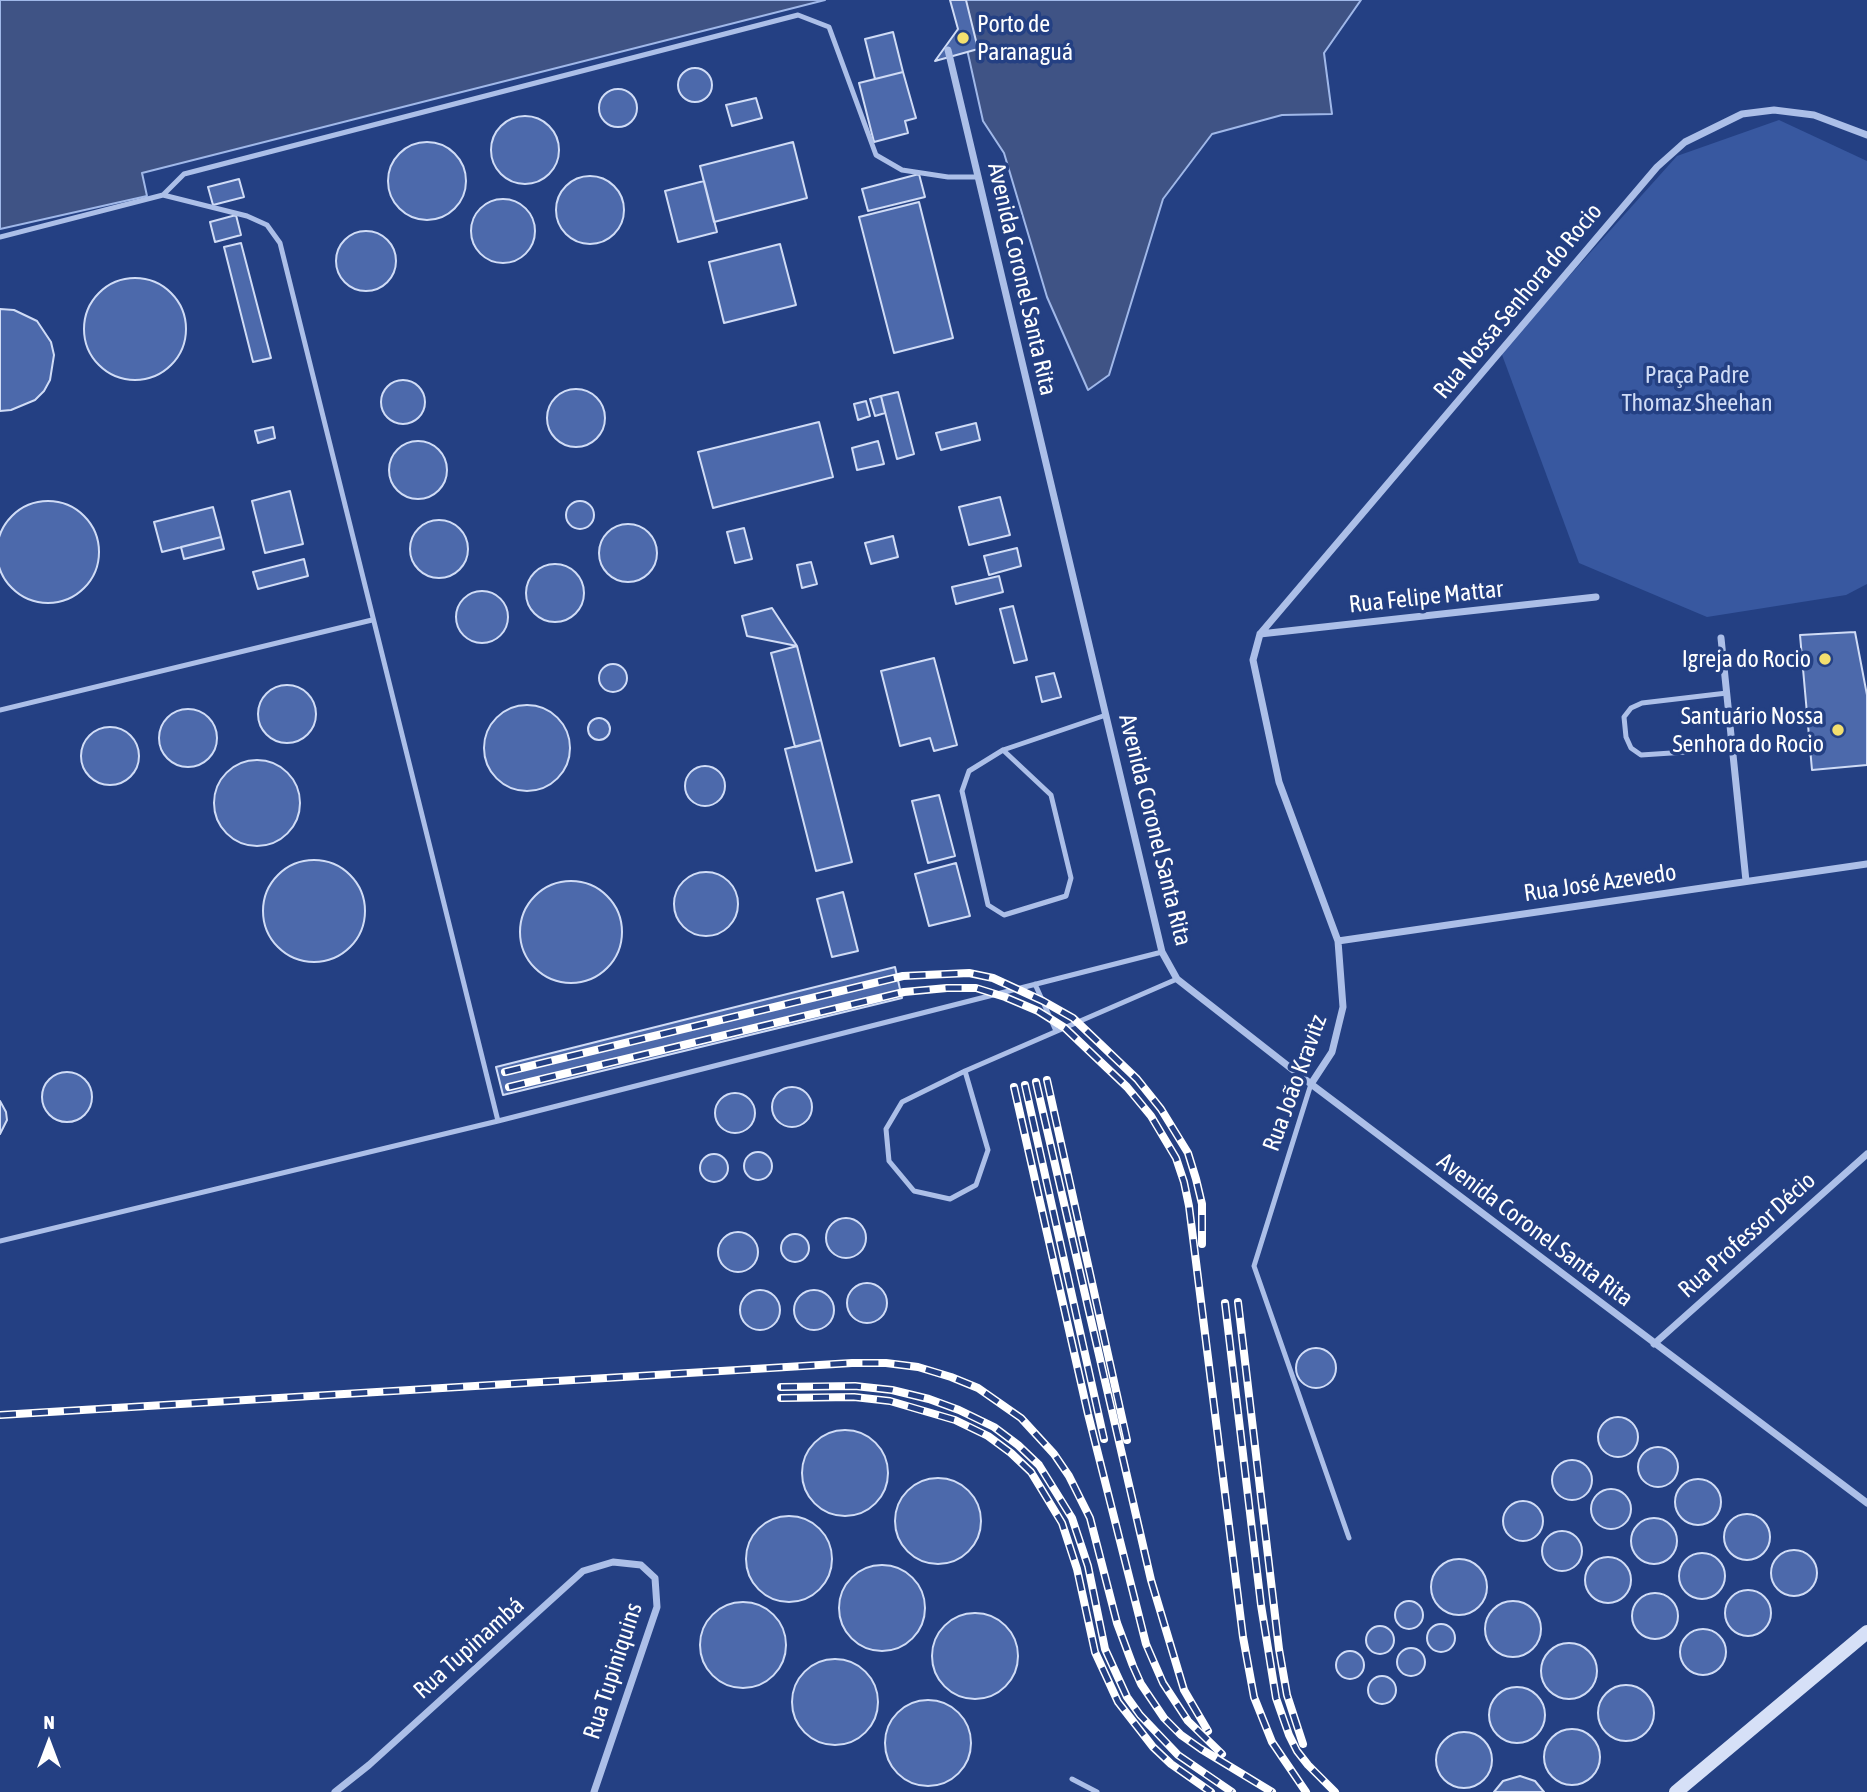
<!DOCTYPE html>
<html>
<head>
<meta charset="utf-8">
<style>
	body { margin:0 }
	#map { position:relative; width:1867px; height:1792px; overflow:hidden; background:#244083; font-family:"Asap Condensed",sans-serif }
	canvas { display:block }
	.north { position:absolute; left:14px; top:1708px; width:70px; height:70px; -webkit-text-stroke:5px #244083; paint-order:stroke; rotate:0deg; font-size:19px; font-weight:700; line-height:28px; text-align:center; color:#fff }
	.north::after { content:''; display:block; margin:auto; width:24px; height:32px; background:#fff; clip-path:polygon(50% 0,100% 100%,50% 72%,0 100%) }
</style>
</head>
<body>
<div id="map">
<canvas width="1867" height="1792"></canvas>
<div class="north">N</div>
</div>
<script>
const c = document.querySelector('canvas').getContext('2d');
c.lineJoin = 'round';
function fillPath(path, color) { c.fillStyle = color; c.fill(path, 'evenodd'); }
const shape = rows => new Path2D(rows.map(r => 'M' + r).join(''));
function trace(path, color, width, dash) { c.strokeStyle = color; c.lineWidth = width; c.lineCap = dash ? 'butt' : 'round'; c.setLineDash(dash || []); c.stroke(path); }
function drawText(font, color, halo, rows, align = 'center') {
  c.font = font + ' "Asap Condensed",sans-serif'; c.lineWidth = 7; c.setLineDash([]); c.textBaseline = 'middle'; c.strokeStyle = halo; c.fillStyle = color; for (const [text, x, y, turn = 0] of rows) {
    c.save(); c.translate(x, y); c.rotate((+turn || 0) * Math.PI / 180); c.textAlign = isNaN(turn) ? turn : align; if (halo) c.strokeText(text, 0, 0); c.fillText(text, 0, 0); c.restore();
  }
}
const green = shape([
	[1779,120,1867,161,1867,584,1846,595,1707,617,1579,563,1501,352,1677,156]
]);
const water = shape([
	[0,0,825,0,142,173,147,196,0,229,0,0],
	[956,0,1361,0,1324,53,1332,114,1282,115,1212,134,1163,199,1109,375,1088,390,1047,297,1004,153,983,121,956,0]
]);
const building = shape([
	[950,0,966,0,978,49,935,61,958,29,950,0],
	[893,32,903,72,875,79,865,39,893,32],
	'678 85a17 17 0 1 1 34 0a17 17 0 1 1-34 0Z',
	[903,72,916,118,905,121,908,133,874,142,859,83,903,72],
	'599 108a19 19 0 1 1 38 0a19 19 0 1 1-38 0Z',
	[756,98,762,118,732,126,726,105,756,98],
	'491 150a34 34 0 1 1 68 0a34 34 0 1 1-68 0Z',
	'388 181a39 39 0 1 1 78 0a39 39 0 1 1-78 0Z',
	[793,142,807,198,714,222,700,166,793,142],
	[919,174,925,197,868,211,862,189,919,174],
	'556 210a34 34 0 1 1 68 0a34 34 0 1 1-68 0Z',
	[239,179,244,197,213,205,208,187,239,179],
	[704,181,717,232,678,242,665,191,704,181],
	'471 231a32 32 0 1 1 64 0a32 32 0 1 1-64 0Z',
	[919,202,953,338,894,353,859,217,919,202],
	[236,215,241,235,215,242,210,222,236,215],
	'336 261a30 30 0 1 1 60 0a30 30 0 1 1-60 0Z',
	[241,243,271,358,253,362,224,247,241,243],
	[780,244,796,305,724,323,709,262,780,244],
	'84 329a51 51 0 1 1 102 0a51 51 0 1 1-102 0Z',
	[0,309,14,310,37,321,51,342,54,355,50,380,44,391,35,400,11,410,0,411,0,309],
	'381 402a22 22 0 1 1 44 0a22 22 0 1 1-44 0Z',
	'547 418a29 29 0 1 1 58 0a29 29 0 1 1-58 0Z',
	[898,392,914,454,897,459,881,396,898,392],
	[881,396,885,413,875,416,870,399,881,396],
	[866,401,870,416,858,420,854,404,866,401],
	[819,422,833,477,713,508,698,452,819,422],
	[976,423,980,440,941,450,936,433,976,423],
	[273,427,275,438,258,443,255,431,273,427],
	'389 470a29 29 0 1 1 58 0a29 29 0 1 1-58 0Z',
	[878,441,884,464,857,470,852,448,878,441],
	[290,491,303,544,265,553,252,501,290,491],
	[1000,497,1010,535,969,545,959,507,1000,497],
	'566 515a14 14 0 1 1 28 0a14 14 0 1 1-28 0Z',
	'-3 552a51 51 0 1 1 102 0a51 51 0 1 1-102 0Z',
	[213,507,221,537,162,552,154,522,213,507],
	'410 549a29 29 0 1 1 58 0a29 29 0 1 1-58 0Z',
	'599 553a29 29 0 1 1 58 0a29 29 0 1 1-58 0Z',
	[744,528,752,559,735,563,727,532,744,528],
	[893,536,898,557,871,564,865,543,893,536],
	[221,537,224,549,184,559,181,547,221,537],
	[1017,548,1021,566,989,575,984,556,1017,548],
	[304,559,308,576,258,589,253,572,304,559],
	[811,562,817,584,802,588,797,565,811,562],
	'526 593a29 29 0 1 1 58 0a29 29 0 1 1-58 0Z',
	[999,576,1003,592,956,604,952,587,999,576],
	'456 617a26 26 0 1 1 52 0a26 26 0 1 1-52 0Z',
	[1013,606,1027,660,1014,663,1000,609,1013,606],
	[772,608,797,646,747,636,742,616,772,608],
	[1855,632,1867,695,1867,765,1812,770,1800,635,1855,632],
	[797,646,821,740,795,747,771,653,797,646],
	[934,658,957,745,934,751,930,738,900,746,881,671,934,658],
	'599 678a14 14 0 1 1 28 0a14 14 0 1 1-28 0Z',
	[1054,673,1061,697,1042,702,1036,677,1054,673],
	'258 714a29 29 0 1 1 58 0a29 29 0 1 1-58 0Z',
	'484 748a43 43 0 1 1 86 0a43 43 0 1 1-86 0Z',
	'159 738a29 29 0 1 1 58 0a29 29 0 1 1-58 0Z',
	'588 729a11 11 0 1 1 22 0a11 11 0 1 1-22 0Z',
	'81 756a29 29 0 1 1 58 0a29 29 0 1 1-58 0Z',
	[821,740,852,862,816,871,785,749,821,740],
	'214 803a43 43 0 1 1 86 0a43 43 0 1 1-86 0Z',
	'685 786a20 20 0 1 1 40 0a20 20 0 1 1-40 0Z',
	[939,795,955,856,928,863,912,801,939,795],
	'263 911a51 51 0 1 1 102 0a51 51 0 1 1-102 0Z',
	[956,863,970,916,929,926,915,874,956,863],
	'674 904a32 32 0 1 1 64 0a32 32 0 1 1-64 0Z',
	'520 932a51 51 0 1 1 102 0a51 51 0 1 1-102 0Z',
	[843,892,858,951,832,957,817,899,843,892],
	[895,967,902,998,503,1095,496,1067,895,967],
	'42 1097a25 25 0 1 1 50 0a25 25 0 1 1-50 0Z',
	'772 1107a20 20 0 1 1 40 0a20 20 0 1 1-40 0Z',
	'715 1113a20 20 0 1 1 40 0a20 20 0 1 1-40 0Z',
	[0,1101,6,1112,7,1120,0,1134,0,1101],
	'744 1166a14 14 0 1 1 28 0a14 14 0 1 1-28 0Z',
	'700 1168a14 14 0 1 1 28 0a14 14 0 1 1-28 0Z',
	'826 1238a20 20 0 1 1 40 0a20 20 0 1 1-40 0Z',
	'718 1252a20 20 0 1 1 40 0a20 20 0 1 1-40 0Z',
	'781 1248a14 14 0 1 1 28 0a14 14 0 1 1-28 0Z',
	'847 1303a20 20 0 1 1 40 0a20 20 0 1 1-40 0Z',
	'794 1310a20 20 0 1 1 40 0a20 20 0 1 1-40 0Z',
	'740 1310a20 20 0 1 1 40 0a20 20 0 1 1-40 0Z',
	'1296 1368a20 20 0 1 1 40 0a20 20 0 1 1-40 0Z',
	'1598 1437a20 20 0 1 1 40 0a20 20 0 1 1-40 0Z',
	'802 1473a43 43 0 1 1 86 0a43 43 0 1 1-86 0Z',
	'1638 1467a20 20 0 1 1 40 0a20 20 0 1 1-40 0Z',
	'1552 1480a20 20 0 1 1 40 0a20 20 0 1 1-40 0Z',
	'895 1521a43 43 0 1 1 86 0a43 43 0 1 1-86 0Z',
	'1675 1502a23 23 0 1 1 46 0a23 23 0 1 1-46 0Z',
	'1591 1509a20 20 0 1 1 40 0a20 20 0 1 1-40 0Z',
	'1503 1521a20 20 0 1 1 40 0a20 20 0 1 1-40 0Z',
	'1724 1537a23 23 0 1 1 46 0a23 23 0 1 1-46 0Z',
	'746 1559a43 43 0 1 1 86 0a43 43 0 1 1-86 0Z',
	'1631 1541a23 23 0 1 1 46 0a23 23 0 1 1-46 0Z',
	'1542 1551a20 20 0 1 1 40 0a20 20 0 1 1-40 0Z',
	'1771 1573a23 23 0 1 1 46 0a23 23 0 1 1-46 0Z',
	'1679 1576a23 23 0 1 1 46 0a23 23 0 1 1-46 0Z',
	'1585 1580a23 23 0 1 1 46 0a23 23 0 1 1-46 0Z',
	'1431 1587a28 28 0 1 1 56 0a28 28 0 1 1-56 0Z',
	'839 1608a43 43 0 1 1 86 0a43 43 0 1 1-86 0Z',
	'1725 1613a23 23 0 1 1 46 0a23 23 0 1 1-46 0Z',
	'1632 1616a23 23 0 1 1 46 0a23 23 0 1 1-46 0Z',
	'1395 1615a14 14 0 1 1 28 0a14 14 0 1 1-28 0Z',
	'1485 1629a28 28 0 1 1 56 0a28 28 0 1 1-56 0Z',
	'700 1645a43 43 0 1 1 86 0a43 43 0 1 1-86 0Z',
	'932 1656a43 43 0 1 1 86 0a43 43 0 1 1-86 0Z',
	'1427 1638a14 14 0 1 1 28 0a14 14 0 1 1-28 0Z',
	'1366 1640a14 14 0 1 1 28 0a14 14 0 1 1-28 0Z',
	'1680 1652a23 23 0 1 1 46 0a23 23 0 1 1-46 0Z',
	'1541 1671a28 28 0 1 1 56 0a28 28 0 1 1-56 0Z',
	'1397 1662a14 14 0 1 1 28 0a14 14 0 1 1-28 0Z',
	'1336 1665a14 14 0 1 1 28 0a14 14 0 1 1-28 0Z',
	'792 1702a43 43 0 1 1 86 0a43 43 0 1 1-86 0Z',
	'1368 1690a14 14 0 1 1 28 0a14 14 0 1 1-28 0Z',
	'1598 1713a28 28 0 1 1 56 0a28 28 0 1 1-56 0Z',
	'1489 1715a28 28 0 1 1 56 0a28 28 0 1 1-56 0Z',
	'885 1743a43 43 0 1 1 86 0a43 43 0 1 1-86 0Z',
	'1544 1757a28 28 0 1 1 56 0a28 28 0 1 1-56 0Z',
	'1436 1760a28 28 0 1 1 56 0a28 28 0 1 1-56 0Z',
	[1520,1776,1535,1781,1544,1792,1494,1792,1503,1781,1520,1776]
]);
const service = shape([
	[163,195,247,216,267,225,280,243,498,1121],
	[0,237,163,195,184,174,798,15,829,27,876,155,902,170,948,177,978,177],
	[1727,693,1642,703,1631,708,1624,717,1626,737,1631,748,1641,755,1732,749],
	[0,710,372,620],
	[1003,750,1051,795,1071,878,1066,896,1004,915,988,905,962,791,969,771,1003,750,1106,715],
	[1035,984,1056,1031],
	[965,1071,988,1150,976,1185,950,1199,914,1191,889,1161,886,1129,902,1102,965,1071,1177,979],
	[1311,1084,1254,1266,1349,1538],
	[0,1241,498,1121,1162,952],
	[1072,1779,1097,1792]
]);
const minor = shape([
	[948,50,1162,952,1177,979,1311,1084,1867,1503],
	[1260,634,1596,597],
	[1721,638,1746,881],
	[1338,941,1867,864],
	[1311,1084,1332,1052,1343,1007,1338,941,1279,782,1253,660,1260,634,1657,167,1685,142,1742,114,1774,110,1814,115,1867,135],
	[1654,1344,1867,1154],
	[335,1792,369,1765,583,1571,613,1562,641,1565,655,1578,657,1607,594,1792]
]);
const secondary = shape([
	[1676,1792,1867,1632]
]);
const rail = shape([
	[505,1072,903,976,969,973,993,978,1043,1001,1073,1018,1137,1079,1161,1109,1188,1153,1196,1179,1202,1204,1202,1244],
	[1047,1080,1127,1440],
	[1036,1082,1151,1580,1184,1690,1208,1731],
	[1025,1085,1104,1439],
	[509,1087,904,992,947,988,976,988,1005,997,1038,1011,1065,1028,1127,1087,1151,1116,1176,1158,1184,1182,1189,1206,1243,1637,1254,1697,1272,1742,1306,1792],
	[1014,1087,1088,1414,1146,1644,1163,1683,1188,1721,1222,1754],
	[1238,1302,1279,1649,1287,1695,1303,1744],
	[1225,1303,1261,1605,1276,1698,1289,1735,1297,1751,1308,1765,1335,1792],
	[781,1387,855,1386,892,1390,929,1399,959,1410,994,1427,1018,1445,1039,1465,1072,1518,1088,1566,1105,1649,1127,1697,1140,1715,1178,1755,1232,1792],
	[781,1398,854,1397,890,1401,955,1420,988,1436,1011,1453,1031,1472,1062,1523,1077,1569,1095,1652,1118,1702,1153,1747,1171,1764,1211,1792],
	[0,1415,852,1363,886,1363,918,1367,951,1377,978,1388,1021,1418,1054,1454,1069,1476,1090,1518,1117,1623,1133,1666,1141,1684,1164,1718,1181,1735,1201,1749,1272,1792]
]);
const markers = [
	[963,38,7,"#f3df6f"],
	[1825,659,7,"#f3df6f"],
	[1838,730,7,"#f3df6f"]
];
const poiNames = [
	["Porto de",977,24,"left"],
	["Paranaguá",977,52,"left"],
	["Igreja do Rocio",1811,659],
	["Santuário Nossa",1824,716],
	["Senhora do Rocio",1824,744]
];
const streetNames = [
	["Avenida Coronel Santa Rita",1022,279,77],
	["Rua Nossa Senhora do Rocio",1518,301,-50],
	["Rua Felipe Mattar",1426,597,-6],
	["Avenida Coronel Santa Rita",1155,830,76],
	["Rua José Azevedo",1600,883,-8],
	["Rua João Kravitz",1295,1083,-70],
	["Avenida Coronel Santa Rita",1535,1230,37],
	["Rua Professor Décio",1747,1235,-42],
	["Rua Tupinambá",469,1648,-42],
	["Rua Tupiniquins",613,1671,-72]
];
const parkNames = [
	["Praça Padre",1697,375],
	["Thomaz Sheehan",1697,403]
];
fillPath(green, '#3858a0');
fillPath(water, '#3f5385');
trace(water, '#a0b8e9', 2);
fillPath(building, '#4c69ab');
trace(building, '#d0dcf6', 2);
trace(service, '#acbfe8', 5);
trace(minor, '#acbfe8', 7);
trace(secondary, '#d6e0f7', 14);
trace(rail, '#fff', 8);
trace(rail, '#244083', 5, [16]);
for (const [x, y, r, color] of markers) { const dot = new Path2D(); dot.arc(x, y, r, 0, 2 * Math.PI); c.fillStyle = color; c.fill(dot); trace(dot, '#244083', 2.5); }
drawText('24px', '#fff', '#244083', poiNames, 'right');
drawText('24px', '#fff', '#244083', streetNames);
drawText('24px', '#d0dcf6', '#244083', parkNames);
</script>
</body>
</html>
